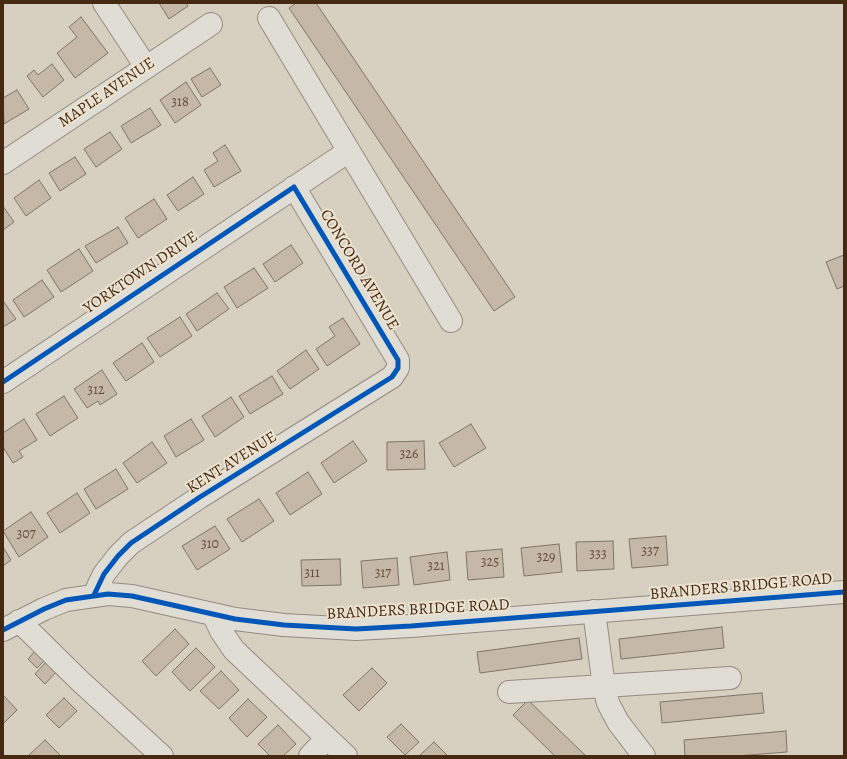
<!DOCTYPE html>
<html>
<head>
<meta charset="utf-8">
<style>
	body { margin:0 }
	#map { position:relative; width:847px; height:759px; overflow:hidden; background:#d7d0c0; font-family:Alegreya,serif }
	canvas { display:block }
	.frame { position:absolute; inset:0; border:4px solid #452913; pointer-events:none }
</style>
</head>
<body>
<div id="map">
<canvas width="847" height="759"></canvas>
<div class="frame"></div>
</div>
<script>
const c = document.querySelector('canvas').getContext('2d');
c.lineJoin = 'round';
function fillPath(path, color) { c.fillStyle = color; c.fill(path, 'evenodd'); }
const shape = rows => new Path2D(rows.map(r => 'M' + r).join(''));
function trace(path, color, width, dash) { c.strokeStyle = color; c.lineWidth = width; c.lineCap = dash ? 'butt' : 'round'; c.setLineDash(dash || []); c.stroke(path); }
function drawText(font, color, halo, rows, align = 'center') {
  c.font = font + ' Alegreya,serif'; c.lineWidth = 4; c.setLineDash([]); c.textBaseline = 'middle'; c.strokeStyle = halo; c.fillStyle = color; for (const [text, x, y, turn = 0] of rows) {
    c.save(); c.translate(x, y); c.rotate((+turn || 0) * Math.PI / 180); c.textAlign = isNaN(turn) ? turn : align; if (halo) c.strokeText(text, 0, 0); c.fillText(text, 0, 0); c.restore();
  }
}
const building = shape([
	[159,3,186,3,188,6,169,19,159,3],
	[296,3,316,3,515,297,494,311,289,8,296,3],
	[81,17,108,53,75,78,57,53,77,37,69,27,81,17],
	[52,64,64,80,43,97,27,76,34,70,38,75,52,64],
	[210,68,221,85,202,97,191,79,210,68],
	[186,82,201,105,175,123,160,100,186,82],
	[17,90,29,109,4,124,3,98,17,90],
	[150,108,161,125,131,143,121,126,150,108],
	[110,132,122,149,96,167,84,149,110,132],
	[225,145,241,171,214,187,204,170,218,161,213,153,225,145],
	[75,157,86,174,60,191,49,173,75,157],
	[193,177,204,194,178,211,167,195,193,177],
	[39,180,51,198,26,216,14,198,39,180],
	[154,199,167,219,138,238,125,218,154,199],
	[3,206,14,222,3,230,3,206],
	[118,227,128,243,96,263,85,246,118,227],
	[291,245,303,263,275,282,263,264,291,245],
	[79,249,93,271,61,292,47,270,79,249],
	[844,255,844,286,837,289,826,262,844,255],
	[254,268,268,288,237,308,224,287,254,268],
	[42,280,54,297,24,317,13,300,42,280],
	[217,293,229,309,197,331,186,314,217,293],
	[3,301,16,319,3,327,3,301],
	[180,317,192,336,160,357,147,338,180,317],
	[343,318,360,344,327,366,316,349,335,336,329,327,343,318],
	[142,343,154,362,126,381,113,363,142,343],
	[306,350,319,369,290,389,277,371,306,350],
	[102,370,117,394,100,405,98,401,87,408,74,389,102,370],
	[272,376,283,394,250,414,239,396,272,376],
	[64,396,78,418,50,436,36,414,64,396],
	[231,397,244,417,215,437,202,416,231,397],
	[24,419,37,440,19,451,23,457,13,463,3,447,3,433,24,419],
	[191,419,204,440,176,457,164,436,191,419],
	[471,424,486,448,454,467,439,443,471,424],
	[353,441,367,461,334,483,321,463,353,441],
	[424,441,425,469,387,470,387,442,424,441],
	[152,442,167,463,137,483,123,463,152,442],
	[116,469,128,489,96,509,84,489,116,469],
	[308,472,322,494,290,515,276,493,308,472],
	[77,493,90,513,60,533,47,513,77,493],
	[259,499,274,521,242,542,227,519,259,499],
	[31,512,48,537,19,557,3,531,31,512],
	[215,526,230,549,197,570,182,546,215,526],
	[666,536,668,565,632,568,629,539,666,536],
	[613,541,614,569,577,571,576,542,613,541],
	[559,544,562,572,524,576,521,548,559,544],
	[3,547,11,560,3,566,3,547],
	[502,549,504,577,468,580,466,552,502,549],
	[447,552,450,580,414,585,410,557,447,552],
	[397,558,399,585,363,588,361,561,397,558],
	[340,559,341,585,302,586,301,560,340,559],
	[722,627,724,648,621,659,619,639,722,627],
	[175,629,189,644,156,676,142,661,175,629],
	[579,638,582,659,480,673,477,652,579,638],
	[196,648,215,667,190,691,172,672,196,648],
	[37,649,47,658,37,668,28,659,37,649],
	[47,661,57,671,45,684,35,674,47,661],
	[372,668,387,683,359,711,343,695,372,668],
	[221,671,239,690,219,709,200,691,221,671],
	[762,693,764,713,662,723,660,702,762,693],
	[3,695,17,710,3,724,3,695],
	[64,698,77,711,59,728,46,715,64,698],
	[248,699,267,717,247,737,229,718,248,699],
	[528,700,586,756,555,756,513,715,528,700],
	[401,724,419,742,405,755,387,737,401,724],
	[278,725,296,744,283,756,270,756,258,744,278,725],
	[786,731,787,752,737,756,685,756,684,740,786,731],
	[45,740,61,756,28,756,45,740],
	[434,742,448,756,419,756,434,742]
]);
const minor = shape([
	[104,3,146,67],
	[269,18,451,321],
	[3,163,211,24],
	[3,382,349,151],
	[94,595,104,574,118,556,131,543,200,497,392,377,398,368,398,360,294,187],
	[594,611,604,687,608,703,618,722,644,756],
	[213,614,221,631,234,650,346,756],
	[19,621,80,681,162,756],
	[3,630,44,609,66,600,108,594,132,596,235,619,284,625,356,629,411,626,844,592],
	[509,692,730,678],
	[310,756,327,738]
]);
const cycleway = shape([
	[3,382,294,187,398,360,398,368,392,377,200,497,131,543,118,556,104,574,94,595],
	[3,630,44,609,66,600,108,594,132,596,235,619,284,625,356,629,411,626,844,592]
]);
const numberNames = [
	["318",180,103],
	["312",96,391],
	["326",409,455],
	["307",26,535],
	["310",210,545],
	["337",650,552],
	["333",598,555],
	["329",546,558],
	["325",490,563],
	["321",436,567],
	["311",312,574],
	["317",383,574]
];
const streetNames = [
	["MAPLE AVENUE",107,93,-34],
	["CONCORD AVENUE",359,270,59],
	["YORKTOWN DRIVE",141,273,-34],
	["KENT AVENUE",232,463,-32],
	["BRANDERS BRIDGE ROAD",741,587,-5],
	["BRANDERS BRIDGE ROAD",418,610,-3]
];
fillPath(building, '#c5b8a9');
trace(building, '#7e756a', 1);
trace(minor, '#938c80', 24);
trace(minor, '#e0ddd5', 22);
trace(cycleway, '#0057b8', 5);
drawText('14px', '#654d38', null, numberNames);
drawText('16px', '#452913', '#ebe2d0', streetNames);
</script>
</body>
</html>
